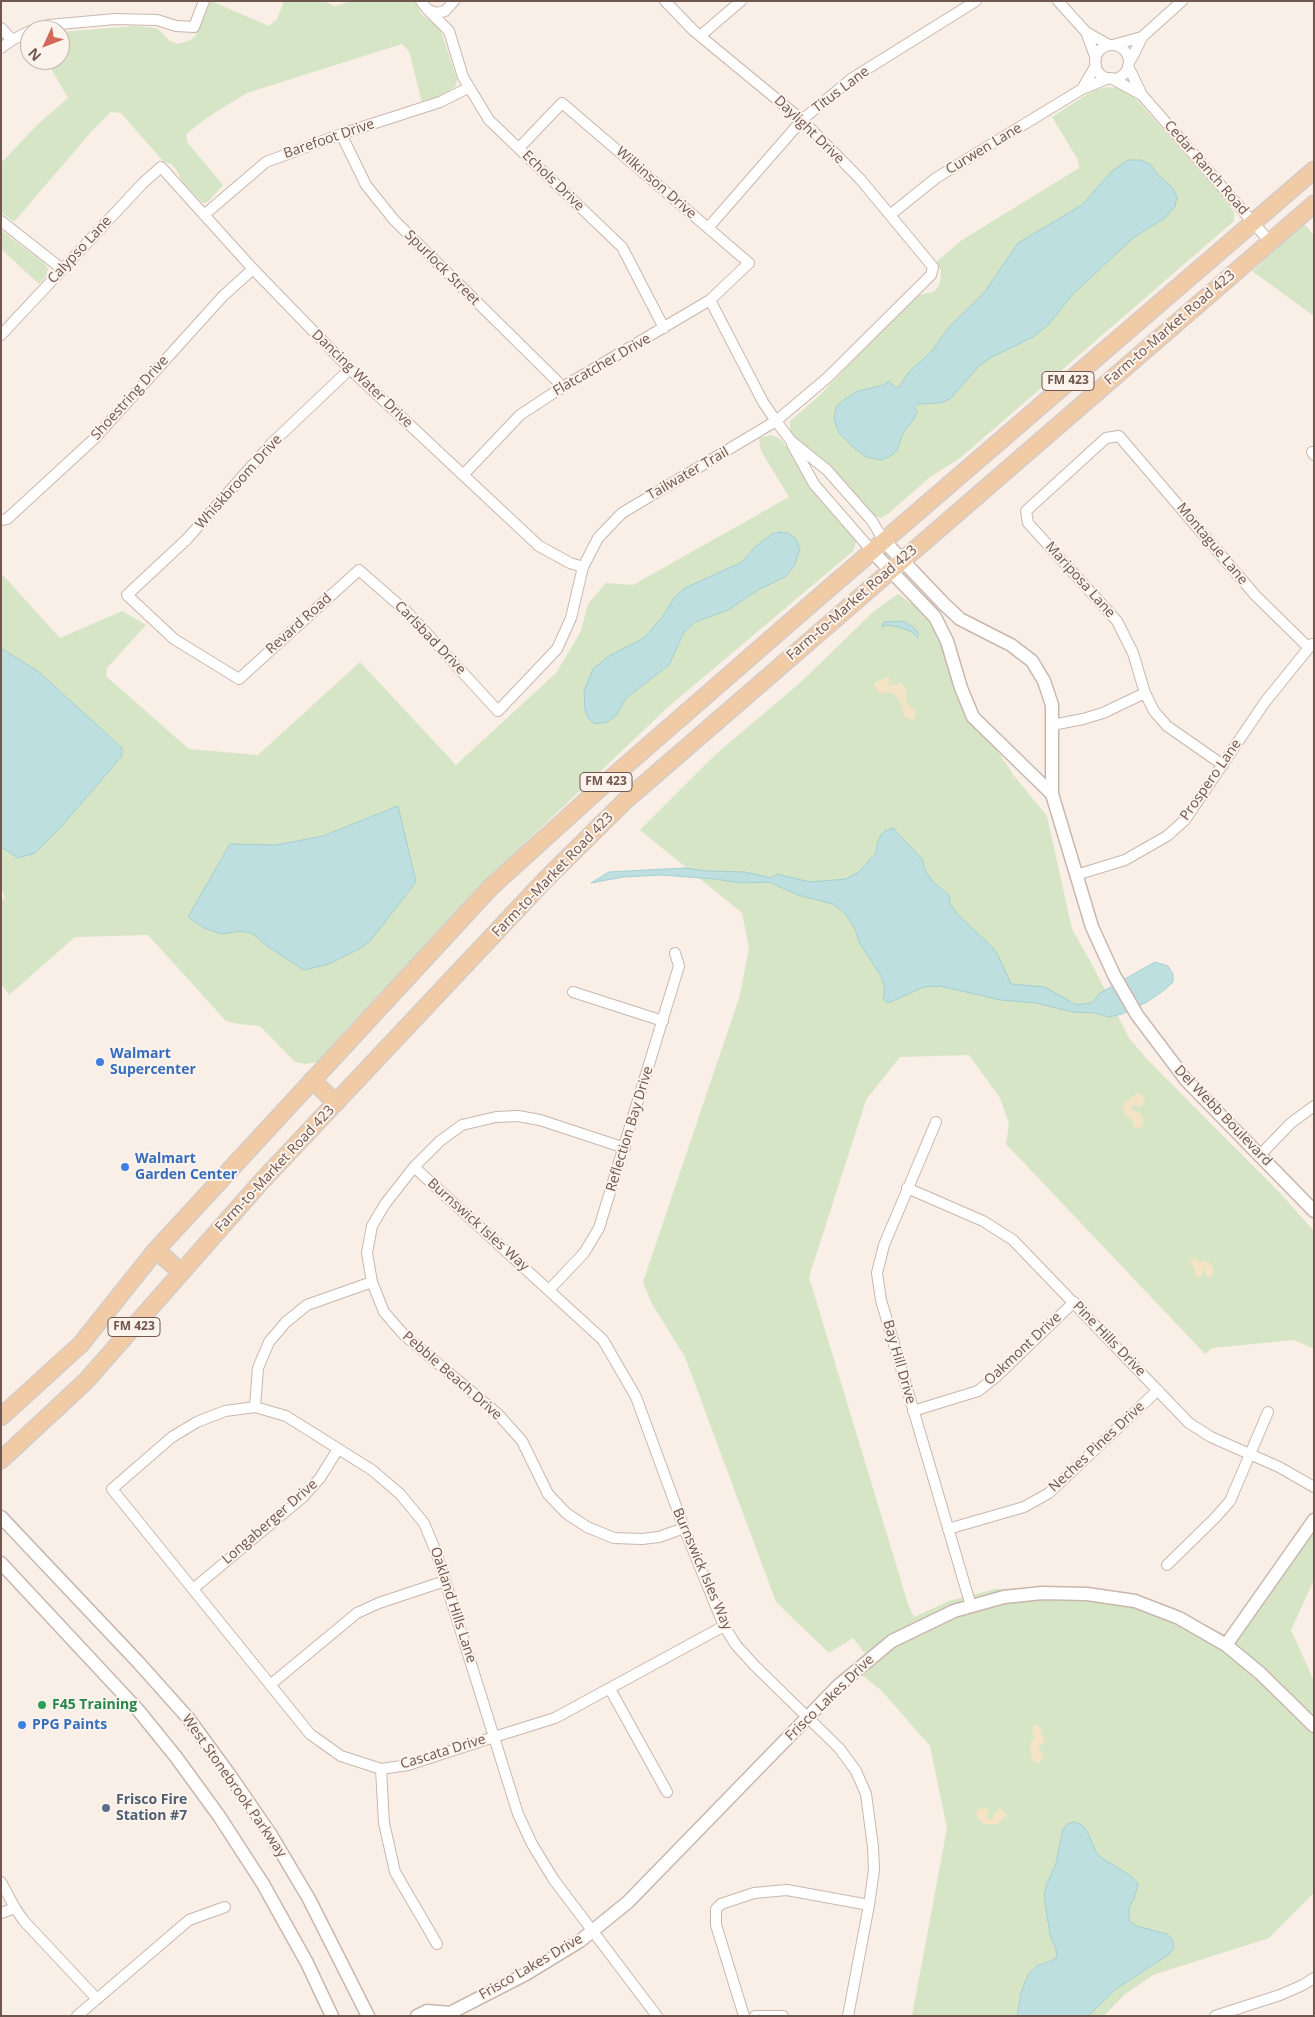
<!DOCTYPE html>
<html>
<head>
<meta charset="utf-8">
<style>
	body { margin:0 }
	#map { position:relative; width:1315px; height:2017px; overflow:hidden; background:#f9efe6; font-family:"Open Sans",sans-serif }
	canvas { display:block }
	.frame { position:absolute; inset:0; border:2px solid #6f564e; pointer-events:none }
	.north { position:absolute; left:20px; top:20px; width:50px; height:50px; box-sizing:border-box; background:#fcf4ec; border:1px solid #c4b5ad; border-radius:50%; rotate:227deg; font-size:14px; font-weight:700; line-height:20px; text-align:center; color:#6f564e }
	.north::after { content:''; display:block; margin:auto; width:18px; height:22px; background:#d4675a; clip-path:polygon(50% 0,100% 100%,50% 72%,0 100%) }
</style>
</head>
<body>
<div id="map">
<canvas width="1315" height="2017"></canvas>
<div class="frame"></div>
<div class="north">N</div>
</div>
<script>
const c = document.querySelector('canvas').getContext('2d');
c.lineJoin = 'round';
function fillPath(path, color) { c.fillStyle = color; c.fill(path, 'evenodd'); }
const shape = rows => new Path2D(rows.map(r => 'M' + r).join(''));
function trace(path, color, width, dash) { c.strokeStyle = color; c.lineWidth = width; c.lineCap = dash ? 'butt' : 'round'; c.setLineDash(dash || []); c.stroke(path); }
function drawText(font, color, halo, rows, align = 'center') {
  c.font = font + ' "Open Sans",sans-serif'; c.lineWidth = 4; c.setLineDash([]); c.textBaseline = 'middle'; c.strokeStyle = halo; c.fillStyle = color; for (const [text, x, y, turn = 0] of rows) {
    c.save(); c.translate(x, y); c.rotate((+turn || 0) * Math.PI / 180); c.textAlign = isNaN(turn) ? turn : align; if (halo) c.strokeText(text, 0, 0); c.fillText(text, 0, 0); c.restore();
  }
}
const green = shape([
	[211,1,269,26,277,19,284,1,323,1,335,6,351,1,415,1,422,15,434,23,441,31,457,79,456,86,440,97,422,103,409,51,402,44,247,93,211,115,186,134,187,142,223,185,208,202,203,203,183,183,176,169,171,164,163,161,121,113,111,112,92,131,14,222,1,212,1,163,38,124,68,98,46,60,60,60,60,32,135,26,155,28,159,30,170,41,178,44,191,40,195,36],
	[1107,87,1119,88,1128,92,1136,99,1217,190,1234,212,1234,221,959,459,930,477,888,514,881,518,871,515,792,434,790,430,790,421,819,396,912,300,919,295,933,292,939,286,941,277,941,271,936,262,962,240,1079,168,1078,160,1052,117,1094,90],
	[1304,224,1314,235,1314,316,1252,271],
	[1,230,44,263,48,269,46,276,39,284,1,249],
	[771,435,779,438,794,456,853,535,856,542,853,551,667,708,524,844,369,1010,357,1018,318,1062,305,1064,295,1062,260,1026,239,1024,226,1021,148,935,75,937,9,995,1,984,1,902,5,898,1,886,1,573,60,638,122,611,146,625,107,668,106,676,189,749,258,755,360,662,456,765,556,673,581,631,588,604,606,583,633,585,789,497,761,451,759,438],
	[898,594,929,616,959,687,988,737,1015,777,1047,816,1072,929,1093,966,1129,1038,1145,1057,1281,1194,1314,1231,1314,1349,1294,1340,1212,1348,1205,1354,1006,1144,1009,1124,1000,1098,969,1055,900,1057,866,1100,809,1277,908,1604,914,1617,949,1601,995,1589,1087,1587,1133,1595,1184,1614,1226,1635,1314,1512,1314,1580,1291,1630,1314,1681,1314,1893,1269,1938,1153,1975,1124,1995,1104,2016,912,2016,947,1828,930,1746,882,1691,862,1675,874,1665,853,1638,829,1653,776,1602,685,1357,652,1304,643,1282,740,995,749,948,742,913,640,830,715,755,802,681,874,611]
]);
const sand = shape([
	[887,677,891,680,887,685,901,684,906,688,906,703,916,710,916,714,913,720,905,717,900,701,894,694,889,692,881,693,876,690,875,683],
	[1137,1093,1143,1096,1145,1102,1140,1107,1134,1105,1131,1107,1132,1110,1140,1113,1143,1118,1143,1126,1138,1128,1134,1127,1132,1120,1125,1115,1123,1109,1125,1103],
	[1194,1257,1201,1262,1206,1260,1211,1264,1214,1270,1212,1277,1207,1277,1205,1269,1200,1277,1195,1276,1194,1268,1190,1261],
	[1035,1724,1041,1728,1041,1733,1045,1739,1038,1749,1044,1757,1039,1763,1035,1763,1032,1759,1030,1744,1034,1738,1032,1729],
	[981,1808,989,1809,987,1817,988,1819,992,1819,996,1811,1000,1809,1005,1812,1006,1816,997,1824,985,1824,981,1822,976,1814,977,1810]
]);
const water = shape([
	[1128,160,1141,160,1150,164,1158,175,1173,188,1177,197,1175,206,1166,217,1133,238,1072,295,1049,324,1033,337,990,358,979,366,950,399,940,403,918,404,914,408,917,412,914,419,903,433,897,450,892,455,882,460,866,457,853,447,839,433,834,419,836,407,845,399,858,391,884,385,889,381,896,388,900,386,908,373,931,352,950,326,984,293,1018,243,1082,205,1112,171,1128,160],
	[780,532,788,533,796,539,800,549,794,566,785,577,758,590,728,610,695,622,684,632,669,665,626,698,617,715,607,722,595,724,588,718,585,709,584,691,593,669,609,656,644,638,663,616,674,598,685,588,742,562,755,547,772,534,780,532],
	[898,621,906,622,914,628,918,632,918,638,912,632,899,627,887,625,882,627,884,622,898,621],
	[1,648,39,672,122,748,122,756,60,828,35,853,18,858,1,847,1,648],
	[398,806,416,882,370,941,359,949,329,964,304,970,267,946,252,933,240,931,222,934,204,928,188,917,230,844,276,845,323,836,398,806],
	[893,828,922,859,925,870,933,882,949,895,950,903,957,914,991,946,998,955,1011,984,1045,987,1076,1005,1092,1003,1100,993,1155,962,1168,966,1173,974,1173,982,1163,991,1147,1002,1122,1014,1109,1017,1095,1013,1073,1012,1036,1003,1001,1000,940,986,924,987,888,1003,883,999,885,989,881,976,859,942,855,929,845,913,833,904,798,895,769,882,742,883,715,879,661,875,623,877,591,883,609,872,684,868,706,871,745,872,771,878,777,874,810,882,846,879,859,872,876,853,877,844,881,835,885,831,893,828],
	[1075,1822,1082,1825,1088,1833,1096,1852,1100,1857,1131,1876,1138,1884,1134,1899,1129,1907,1129,1920,1136,1926,1167,1934,1172,1939,1174,1948,1168,1955,1116,1989,1088,2016,1017,2016,1021,1993,1028,1975,1037,1966,1051,1961,1057,1957,1056,1949,1050,1935,1044,1896,1047,1884,1056,1863,1063,1830,1067,1824,1075,1822]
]);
const minor = shape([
	[421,1,427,9,436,13,445,11,454,1],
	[1058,1,1086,32,1096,59],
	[427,9,449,31,463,77,489,120,622,247,664,328],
	[1,28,12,40],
	[34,30,49,25,115,19,157,20,176,26,194,27,204,1],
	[1086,32,1109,45],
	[700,36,741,1],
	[1113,45,1142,37,1182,1],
	'1095 62a17 17 0 1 1 34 0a17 17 0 1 1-34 0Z',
	[1,48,12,40,30,31],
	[1129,62,1133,56,1142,37],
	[1128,66,1142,95,1270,242],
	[1111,78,1142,95],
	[1082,89,1096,65],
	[341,134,366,185,394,220,558,382,561,388],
	[204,215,266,162,341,134,440,102,468,88],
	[890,215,936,178,1082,89,1109,78],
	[1,221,62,269],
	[708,228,802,120,851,79,976,1],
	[710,300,763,402,776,421,791,441,827,470,872,521,884,541],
	[1,335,143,183,161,167,253,269,350,369,539,546,570,563,583,567],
	[350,369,272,443,187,539,127,595,174,639,239,679,359,570,408,613,498,711,557,649,571,618,583,567,598,538,622,513,776,421,827,378,931,275,933,267,861,180,802,120,694,31,665,1],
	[792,444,814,484,872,551],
	[1312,452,1314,455],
	[463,475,520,415,561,388,710,300,749,263,562,103,519,148],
	[1,520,7,519,95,438,223,296,253,269],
	[1052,725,1083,719,1103,713,1145,693],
	[1223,765,1167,726,1154,711,1145,693,1133,653,1117,621,1028,523,1026,511,1106,438,1119,436,1255,595,1309,648],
	[1076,875,1125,860,1167,836,1185,820,1265,702,1312,644],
	[573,992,663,1021],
	[936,1122,884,1245,877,1273,881,1300,971,1606],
	[625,1148,540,1120,518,1116,496,1117,462,1125,440,1141,414,1167,385,1204,372,1226,367,1253,372,1282,384,1312,404,1335,498,1414,522,1441,548,1494,566,1513,587,1527,614,1538,642,1539,659,1537,684,1528],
	[1260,1155,1291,1123,1314,1106],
	[414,1167,603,1340,636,1397,684,1528,724,1626,736,1645,755,1666,839,1748,856,1771,866,1794,873,1847,874,1870,869,1905,848,2016],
	[907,1188,983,1221,1013,1240,1189,1423,1211,1437,1279,1467,1314,1487],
	[549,1290,584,1253,599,1228,679,966,675,953],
	[255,1407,258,1368,269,1342,286,1322,307,1305,372,1282],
	[913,1411,978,1391,997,1376,1074,1302],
	[948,1529,1024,1507,1049,1493,1158,1390],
	[1167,1565,1215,1518,1230,1501,1268,1412],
	[193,1589,303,1497,320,1478,338,1449],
	[270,1685,357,1613,379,1603,445,1581],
	[610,1689,667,1792],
	[381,1769,384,1823,395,1872,437,1944],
	[1,1882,15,1908,24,1921,97,1999],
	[1,1913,15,1908],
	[77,2016,189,1920,225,1907],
	[657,2016,554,1880,532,1844,518,1814,494,1737,436,1552,424,1523,400,1494,372,1470,286,1416,255,1407,225,1411,197,1422,172,1437,112,1489,310,1734,341,1756,381,1769,408,1765,494,1737,555,1718,724,1626],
	[744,2016,716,1925,716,1909,721,1904,754,1893,787,1890,869,1905],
	[755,2016,783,2016],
	[1215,2016,1280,1995,1303,1985,1314,1978]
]);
const tertiary = shape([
	[884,541,944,604,960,619,1011,645,1032,661,1044,681,1052,705,1052,794,1092,927,1114,975,1137,1015,1186,1080,1314,1211],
	[872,551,935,617,947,641,961,688,973,717,1052,794],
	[1,1517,138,1662,188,1718,229,1774,271,1835,309,1899,368,2016],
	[1,1563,138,1710,176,1757,219,1816,263,1884,307,1963,332,2016],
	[1226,1645,1314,1520],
	[417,2016,427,2011,450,2013],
	[447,2016,450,2013,526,1974,580,1941,628,1902,839,1685,892,1641,954,1611,1004,1597,1042,1593,1087,1594,1135,1601,1179,1618,1226,1645,1260,1673,1314,1726]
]);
const primary = shape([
	[312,1080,336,1103],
	[156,1250,181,1272],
	[1,1417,81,1344,156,1250,491,887,609,780,812,603,1314,170],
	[1,1460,86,1381,261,1182,547,878,626,800,1314,204]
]);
const markers = [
	[100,1062,5,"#3f7fe0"],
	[125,1167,5,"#3f7fe0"],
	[42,1705,5,"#2e9e5b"],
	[22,1725,5,"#3f7fe0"],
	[106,1808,5,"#5c6f8a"]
];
const shields = [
	[1068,381,52],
	[606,782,52],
	[134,1327,52]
];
const shieldNames = [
	["FM 423",1068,381],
	["FM 423",606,782],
	["FM 423",134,1327]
];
const streetNames = [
	["Titus Lane",841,90,-37],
	["Daylight Drive",809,130,44],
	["Barefoot Drive",329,139,-19],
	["Curwen Lane",984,149,-31],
	["Cedar Ranch Road",1206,168,49],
	["Echols Drive",553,181,44],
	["Wilkinson Drive",656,183,41],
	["Calypso Lane",80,250,-47],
	["Spurlock Street",442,268,45],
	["Farm-to-Market Road 423",1170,328,-41],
	["Flatcatcher Drive",602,365,-30],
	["Dancing Water Drive",362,379,44],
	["Shoestring Drive",130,398,-48],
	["Tailwater Trail",688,474,-30],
	["Whiskbroom Drive",239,482,-48],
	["Montague Lane",1212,544,50],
	["Mariposa Lane",1080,580,48],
	["Farm-to-Market Road 423",852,603,-41],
	["Revard Road",299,624,-42],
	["Carlsbad Drive",430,638,46],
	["Prospero Lane",1211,780,-55],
	["Farm-to-Market Road 423",553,875,-46],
	["Del Webb Boulevard",1223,1116,46],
	["Reflection Bay Drive",630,1129,-73],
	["Farm-to-Market Road 423",275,1169,-47],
	["Burnswick Isles Way",478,1225,42],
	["Pine Hills Drive",1109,1339,46],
	["Oakmont Drive",1023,1349,-43],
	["Bay Hill Drive",899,1362,74],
	["Pebble Beach Drive",452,1376,41],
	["Neches Pines Drive",1097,1447,-43],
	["Longaberger Drive",270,1522,-41],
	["Burnswick Isles Way",702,1569,67],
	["Oakland Hills Lane",453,1605,72],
	["Frisco Lakes Drive",830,1698,-44],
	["Cascata Drive",443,1752,-17],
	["West Stonebrook Parkway",234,1786,55],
	["Frisco Lakes Drive",531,1967,-30]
];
const shopNames = [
	["Walmart",110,1054],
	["Supercenter",110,1070],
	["Walmart",135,1159],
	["Garden Center",135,1175],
	["PPG Paints",32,1725]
];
const leisureNames = [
	["F45 Training",52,1705]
];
const serviceNames = [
	["Frisco Fire",116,1800],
	["Station #7",116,1816]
];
fillPath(green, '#d6e5c6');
fillPath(sand, '#f4e4c5');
fillPath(water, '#bddfe0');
trace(water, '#a5cfd1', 1);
trace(minor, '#c9b7ae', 12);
trace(tertiary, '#c9b7ae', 15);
trace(primary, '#d4ccca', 19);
trace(minor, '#fff', 10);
trace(tertiary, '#fff', 12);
trace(primary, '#f0cba6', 16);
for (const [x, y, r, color] of markers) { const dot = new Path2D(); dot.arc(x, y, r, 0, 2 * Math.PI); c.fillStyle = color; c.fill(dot); trace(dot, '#fcf4ec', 2); }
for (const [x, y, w] of shields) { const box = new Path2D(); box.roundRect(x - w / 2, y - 9.5, w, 19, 4); c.fillStyle = '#fcf4ec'; c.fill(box); trace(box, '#6f564e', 1); }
drawText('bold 12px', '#6f564e', null, shieldNames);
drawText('14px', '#6f564e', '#fcf4ec', streetNames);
drawText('bold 14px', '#366cbe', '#fcf4ec', shopNames, 'left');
drawText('bold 14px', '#27864d', '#fcf4ec', leisureNames, 'left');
drawText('bold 14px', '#4e5e75', '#fcf4ec', serviceNames, 'left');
</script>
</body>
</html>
